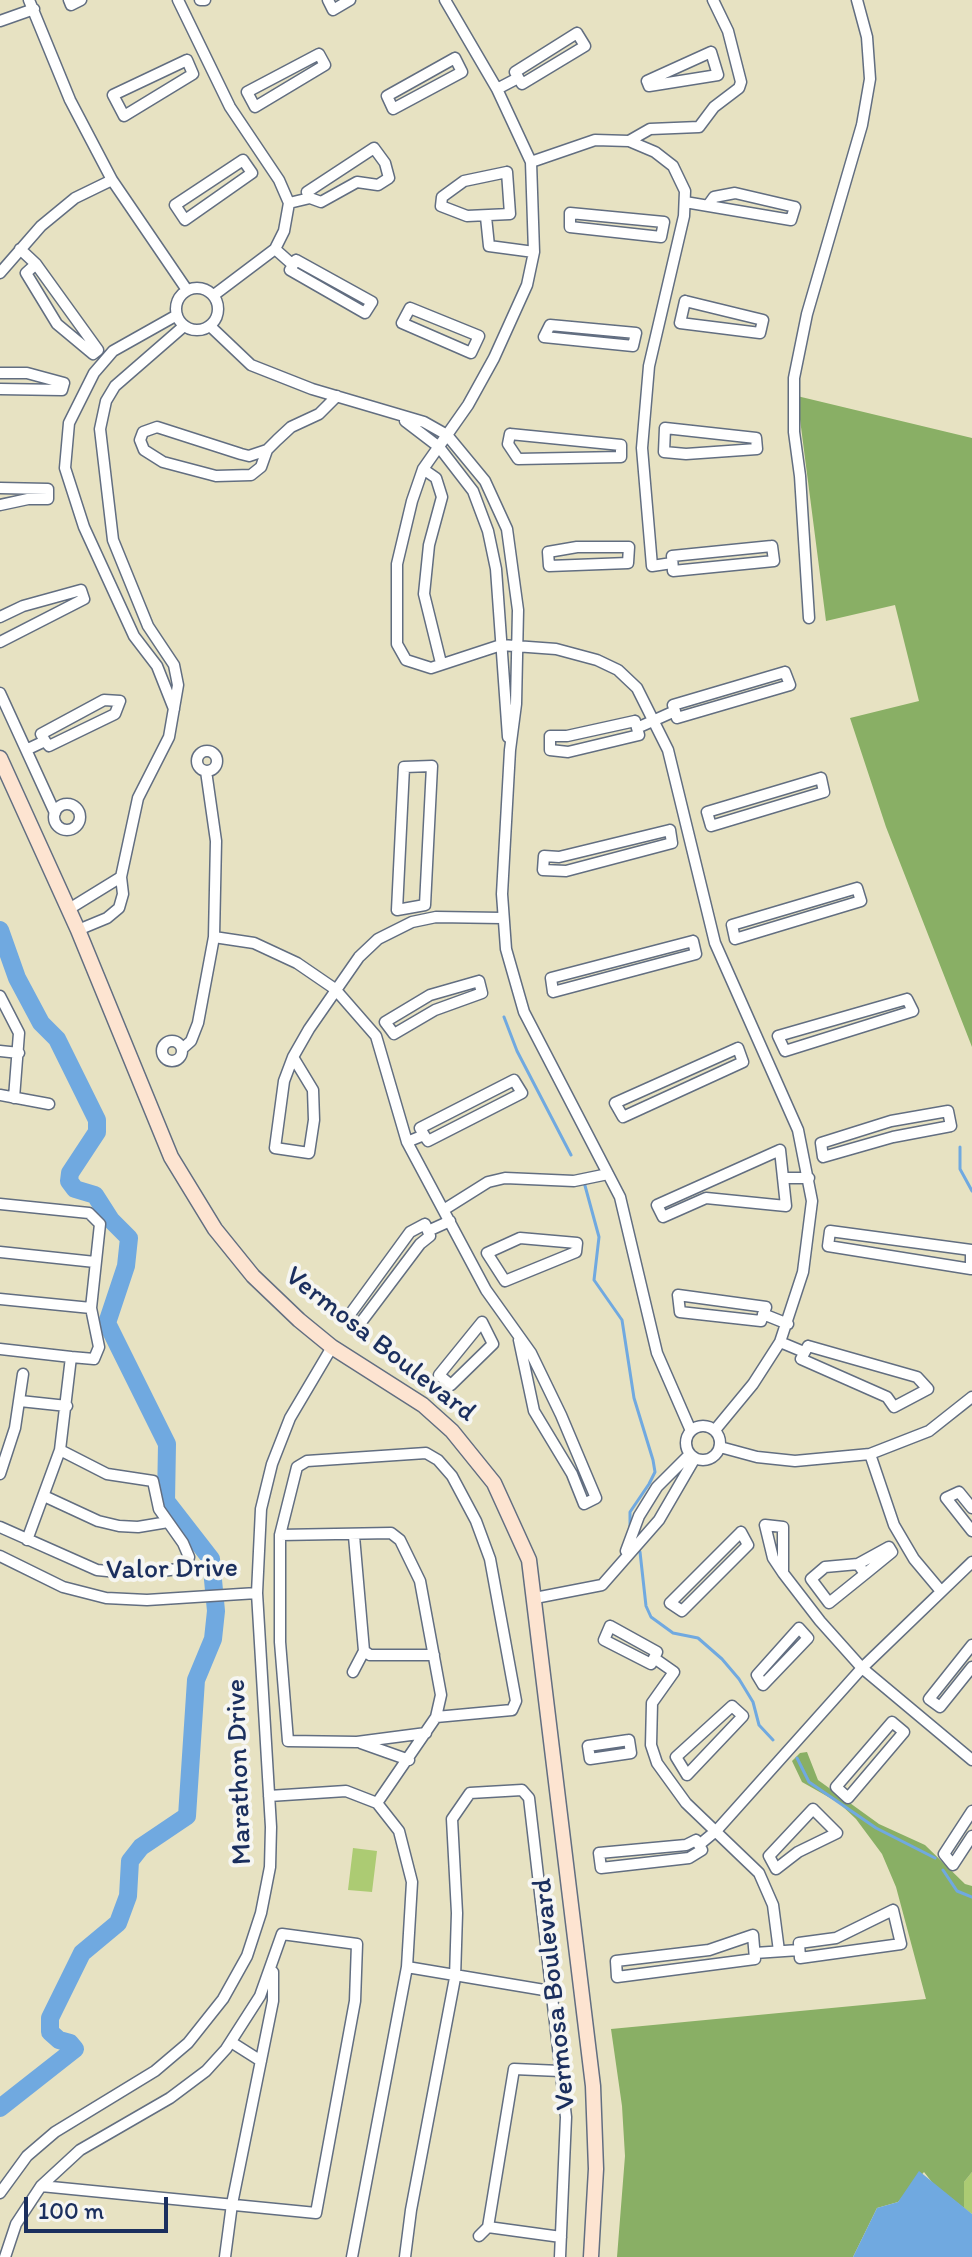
<!DOCTYPE html>
<html>
<head>
<meta charset="utf-8">
<style>
	body { margin:0 }
	#map { position:relative; width:972px; height:2257px; overflow:hidden; background:#e7e2c2; font-family:Itim,sans-serif }
	canvas { display:block }
	.scale { position:absolute; left:24px; top:2197px; width:144px; height:36px; box-sizing:border-box; border:4px solid #1b2f5e; border-top:0; padding-left:10px; font-size:24px; line-height:28px; white-space:nowrap; color:#1b2f5e; -webkit-text-stroke:6px #f6f6f2; paint-order:stroke }
</style>
</head>
<body>
<div id="map">
<canvas width="972" height="2257"></canvas>
<div class="scale">100 m</div>
</div>
<script>
const c = document.querySelector('canvas').getContext('2d');
c.lineJoin = 'round';
function fillPath(path, color) { c.fillStyle = color; c.fill(path, 'evenodd'); }
const shape = rows => new Path2D(rows.map(r => 'M' + r).join(''));
function trace(path, color, width, dash) { c.strokeStyle = color; c.lineWidth = width; c.lineCap = dash ? 'butt' : 'round'; c.setLineDash(dash || []); c.stroke(path); }
function drawText(font, color, halo, rows, align = 'center') {
  c.font = font + ' Itim,sans-serif'; c.lineWidth = 8; c.setLineDash([]); c.textBaseline = 'middle'; c.strokeStyle = halo; c.fillStyle = color; for (const [text, x, y, turn = 0] of rows) {
    c.save(); c.translate(x, y); c.rotate((+turn || 0) * Math.PI / 180); c.textAlign = isNaN(turn) ? turn : align; if (halo) c.strokeText(text, 0, 0); c.fillText(text, 0, 0); c.restore();
  }
}
const green = shape([
	[353,1848,377,1851,372,1892,348,1890],
	[972,2172,972,2214,964,2208,964,2182]
]);
const forest = shape([
	[797,396,972,438,972,1047,886,827,850,718,919,701,895,605,826,621],
	[807,1752,818,1780,879,1824,925,1845,965,1884,972,1886,972,2172,964,2182,964,2208,935,2186,924,2172,898,2202,877,2208,853,2257,617,2257,625,2156,622,2106,611,2029,926,1999,896,1887,882,1854,856,1819,839,1803,802,1782,792,1761,800,1753]
]);
const water = shape([
	[919,2171,972,2214,972,2257,853,2257,877,2208,898,2202]
]);
const stream = shape([
	[504,1017,517,1051,571,1155],
	[960,1147,960,1169,972,1191],
	[584,1182,599,1237,594,1280,622,1320,634,1398,653,1460,655,1472,649,1484,630,1512,630,1528],
	[640,1552,646,1606,651,1617,673,1633,698,1638,722,1659,739,1679,753,1702,759,1725,773,1740],
	[797,1758,809,1782,876,1828,935,1858],
	[943,1870,957,1891,972,1897]
]);
const river = shape([
	[0,930,17,978,41,1023,57,1039,97,1120,97,1132,70,1173,69,1181,75,1189,95,1195,111,1220,129,1238,126,1266,107,1323,167,1444,166,1501,211,1559,216,1611,213,1639,196,1680,187,1816,141,1847,130,1861,128,1896,118,1923,82,1953,50,2018,50,2032,59,2040,70,2043,75,2049,0,2108]
]);
const street = shape([
	[29,0,70,100,112,180,187,290],
	[69,0,71,5,81,0],
	[178,0,230,107,279,180,289,203,284,231,275,249,214,295],
	[200,0,205,0],
	[328,0,333,10,350,0],
	[445,0,497,89,531,162,595,140,629,141,655,152,673,166,685,191,684,216,649,366,642,448,652,566,672,563],
	[0,21,34,9],
	[577,33,585,46,522,84,515,72,577,33],
	[711,52,718,75,649,86,647,81,711,52],
	[319,54,325,65,255,107,247,92,319,54],
	[455,58,462,72,393,109,387,96,455,58],
	[187,60,193,74,124,116,113,95,187,60],
	[497,89,518,78],
	[629,141,650,129,699,127,714,107,739,88,741,82,728,31,713,0],
	[243,160,252,173,185,220,175,205,243,160],
	[531,162,534,252,527,285,494,358,468,405,423,469,412,501,397,564,397,644,406,660,431,668,501,645,556,649,597,660,618,670,637,688,668,750,715,943,798,1130,812,1201,803,1272,780,1342,753,1384,715,1430],
	[507,172,510,214,467,216,441,206,442,197,464,181,507,172],
	[685,202,791,220,795,207,735,193,714,197,709,204],
	[289,203,310,198,321,202,357,182,378,185,389,178,385,163,374,148,307,192,310,198],
	[570,213,664,222,661,237,570,227,570,213],
	[486,217,489,246,534,252],
	[20,249,36,264,41,271,98,350,93,354,57,324,26,273,36,264],
	[275,249,293,265],
	[296,260,372,302,365,313,290,270,296,260],
	[0,273,41,226,75,198,112,180],
	'176 309a21 21 0 1 1 42 0a21 21 0 1 1-42 0Z',
	[685,301,763,320,760,333,680,323,685,301],
	[410,308,479,336,471,353,402,323,410,308],
	[550,325,636,333,633,346,544,337,550,325],
	[210,326,251,365,312,389,424,422,447,435,485,481,507,529,518,610,516,704,510,750,502,894,506,949,524,1012,620,1197,657,1353,691,1431],
	[0,373,27,373,64,383,62,390,0,389],
	[405,421,439,447,473,491,488,531,496,569,508,737],
	[665,428,756,438,757,449,686,454,664,452,665,428],
	[510,434,621,445,621,457,518,459,508,444,510,434],
	[267,450,249,456,241,454,157,427,143,432,140,440,144,450,163,462,216,476,251,475,261,467,267,450,277,440,291,427,319,414,337,396],
	[423,469,436,478,442,497,429,545,424,594,441,663],
	[0,488,48,489,48,499,28,499,0,505],
	[772,546,774,561,673,571,672,556,772,546],
	[577,547,629,547,628,563,549,566,548,552,577,547],
	[0,617,23,606,81,590,84,599,0,642],
	[809,618,800,476,794,432,794,378,807,314,862,125,870,79,867,37,857,0],
	[785,672,790,685,677,718,673,705,785,672],
	[0,693,55,813],
	[174,709,157,666,134,636,84,527,65,468,69,423,94,373,113,351,177,315],
	[635,721,639,735,568,752,550,750,550,736,567,736,635,721],
	[637,728,675,711],
	[28,749,45,741,49,746,115,714,120,701,104,700,41,734,45,741],
	'197 761a10 10 0 1 1 20 0a10 10 0 1 1-20 0Z',
	[432,766,425,905,397,910,404,767,432,766],
	[821,778,824,792,711,826,707,812,821,778],
	'54 817a13 13 0 1 1 26 0a13 13 0 1 1-26 0Z',
	[670,830,672,843,566,871,543,870,544,856,559,857,670,830],
	[857,888,861,901,735,939,732,925,857,888],
	[69,909,121,877],
	[78,930,107,918,119,908,123,894,121,877,138,798,169,737,178,685,174,665,148,626,113,540,100,429,106,401,115,386,184,326],
	[214,937,254,943,297,963,335,989,376,1036,407,1142,486,1290,531,1353,561,1415,596,1498,584,1504,572,1474,534,1411,519,1340],
	[693,941,696,954,553,992,551,978,693,941],
	[479,981,482,993,435,1010,394,1034,385,1022,430,995,479,981],
	[0,996,19,1033,14,1098],
	[907,999,913,1011,785,1051,778,1036,907,999],
	'162 1051a10 10 0 1 1 20 0a10 10 0 1 1-20 0Z',
	[738,1048,743,1062,623,1117,615,1103,738,1048],
	[182,1049,191,1041,198,1023,214,937,216,841,206,771],
	[0,1051,19,1053],
	[293,1057,313,1090,314,1120,309,1153,275,1148,284,1081,293,1057,309,1029,359,957,378,939,412,922,436,917,502,918],
	[0,1095,49,1104],
	[948,1111,951,1126,893,1137,823,1157,821,1143,891,1121,948,1111],
	[407,1142,424,1135,428,1141,522,1093,514,1080,420,1128,424,1135],
	[780,1150,786,1206,706,1198,663,1217,657,1205,780,1150],
	[785,1178,809,1178],
	[0,1204,89,1213,100,1224,91,1308,99,1347,94,1359,71,1357,60,1450,27,1540],
	[445,1209,488,1182,505,1178,574,1181,608,1174],
	[425,1224,430,1236,420,1244,359,1325,348,1317,410,1232,425,1224],
	[428,1231,450,1221],
	[830,1231,971,1250,971,1269,828,1246,830,1231],
	[520,1238,577,1243,576,1252,505,1281,487,1253,520,1238],
	[0,1252,95,1262],
	[678,1295,766,1307,761,1321,680,1312,678,1295],
	[0,1299,91,1308],
	[763,1314,788,1324],
	[482,1322,493,1344,451,1385,439,1375,482,1322],
	[780,1342,804,1352],
	[808,1346,917,1377,928,1389,894,1407,887,1397,801,1359,808,1346],
	[0,1349,71,1357],
	[20,1401,67,1406],
	'686 1443a17 17 0 1 1 34 0a17 17 0 1 1-34 0Z',
	[720,1447,757,1457,795,1461,870,1454,929,1431,972,1397],
	[870,1454,894,1525,914,1559,940,1590],
	[0,1474,15,1428,23,1374],
	[44,1496,98,1521,119,1526,138,1527,168,1522],
	[972,1508,959,1492,946,1498,972,1531],
	[0,1527,97,1570,138,1574,186,1568,189,1557,183,1543,159,1509,153,1481,107,1474,60,1450],
	[741,1532,748,1545,682,1611,670,1603,741,1532],
	[280,1535,391,1533,400,1540,420,1581,441,1695,436,1717,377,1803],
	[354,1536,364,1651,370,1655,434,1655],
	[626,1551,639,1516,657,1487,690,1454],
	[0,1556,63,1587,106,1598,147,1600,257,1593],
	[858,1564,865,1574,829,1603,811,1579,825,1567,858,1564],
	[858,1564,889,1547,892,1552,865,1574],
	[783,1573,783,1527,765,1525,773,1558,783,1573,820,1621,862,1668,972,1760],
	[535,1598,602,1585,659,1520,695,1458],
	[610,1626,657,1652,651,1664,604,1640,610,1626],
	[799,1628,808,1638,763,1685,757,1675,799,1628],
	[972,1645,929,1699,940,1707,972,1667],
	[654,1658,674,1672,652,1703,651,1745,657,1763,686,1803,759,1873,773,1905,779,1951],
	[353,1672,364,1651],
	[732,1706,743,1716,687,1775,676,1757,732,1706],
	[892,1722,904,1732,848,1798,836,1787,892,1722],
	[426,1733,357,1742,288,1741,280,1642,280,1535,297,1467,307,1461,426,1453,438,1460,452,1476,476,1521,490,1559,516,1701,512,1710,436,1717],
	[629,1740,631,1753,590,1759,588,1746,629,1740],
	[361,1743,409,1760],
	[269,1796,346,1791,377,1803,399,1831,412,1882,407,1967,352,2257],
	[813,1809,837,1833,798,1852,776,1869,769,1856,813,1809],
	[972,1811,944,1854,953,1865,972,1836],
	[696,1840,702,1850,689,1858,601,1868,599,1853,686,1845,696,1840],
	[699,1845,717,1830,862,1668,972,1562],
	[893,1910,901,1944,800,1958,799,1943,836,1938,893,1910],
	[753,1935,755,1959,617,1977,616,1961,709,1950,753,1935],
	[755,1953,799,1950],
	[407,1967,550,1991],
	[231,2042,261,2061],
	[560,2071,514,2069,488,2227,561,2237],
	[0,2193,27,2156,55,2132,155,2071,188,2043,223,1999,247,1956,261,1913,270,1867,271,1827,257,1593,261,1509,272,1464,290,1418,332,1347],
	[479,2236,488,2227],
	[5,2257,16,2224,41,2186,80,2150,170,2098,206,2071,226,2049,260,1996,282,1934,357,1944,355,2001,316,2213,41,2186],
	[225,2257,232,2204,273,2001,273,1972],
	[405,2257,411,2210,455,1978,457,1913,452,1819,470,1793,522,1790,529,1798,566,2117,560,2257]
]);
const secondary = shape([
	[0,758,78,930,171,1157,215,1229,253,1276,299,1320,332,1347,423,1405,452,1431,494,1483,529,1560,593,2086,596,2169,591,2257]
]);
const streetNames = [
	["Vermosa Boulevard",380,1345,38],
	["Valor Drive",172,1570,-1],
	["Marathon Drive",240,1772,-92],
	["Vermosa Boulevard",555,1994,-96]
];
fillPath(green, '#accb73');
fillPath(forest, '#89af65');
fillPath(water, '#70a9e0');
trace(stream, '#70a9e0', 3);
trace(river, '#70a9e0', 18);
trace(street, '#626e81', 13);
trace(secondary, '#626e81', 17);
trace(street, '#fff', 10);
trace(secondary, '#fde4d1', 14);
drawText('28px', '#1b2f5e', '#f6f6f2', streetNames);
</script>
</body>
</html>
